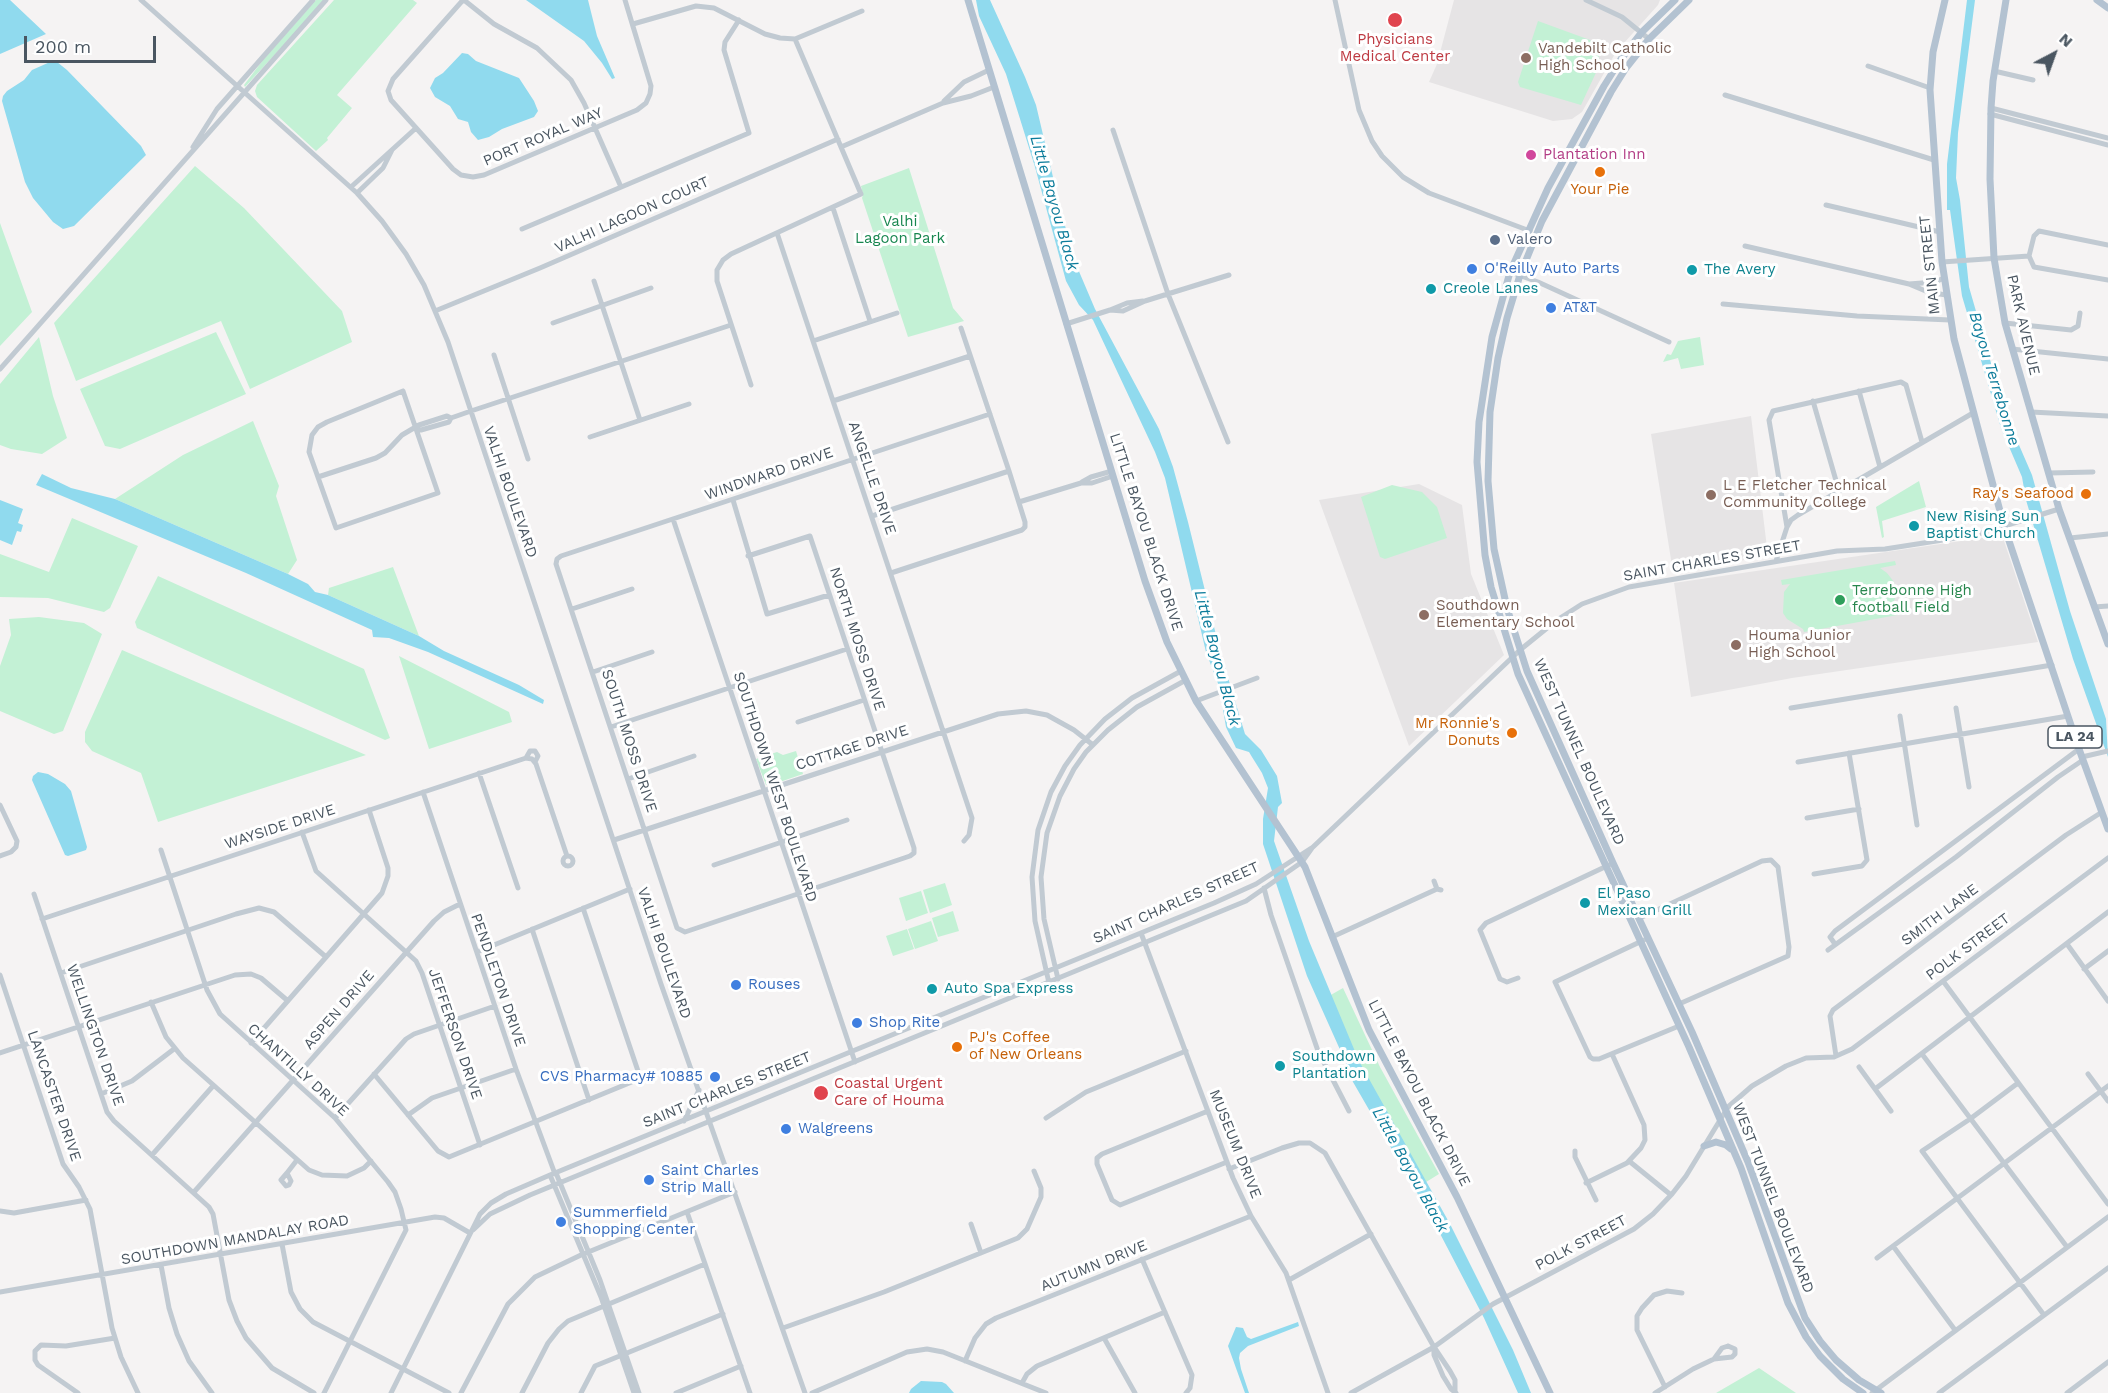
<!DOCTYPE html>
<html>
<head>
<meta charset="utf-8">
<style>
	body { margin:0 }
	#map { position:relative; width:2108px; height:1393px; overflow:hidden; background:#f5f3f3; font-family:"Work Sans",sans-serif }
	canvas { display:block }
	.north { position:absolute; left:2024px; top:24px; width:60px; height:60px; -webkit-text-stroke:4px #fff; paint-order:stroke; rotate:41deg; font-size:16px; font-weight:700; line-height:24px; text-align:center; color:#4a5661 }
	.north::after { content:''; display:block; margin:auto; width:21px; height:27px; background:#4a5661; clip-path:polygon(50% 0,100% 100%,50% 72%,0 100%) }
	.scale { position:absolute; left:24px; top:36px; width:132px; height:27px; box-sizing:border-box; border:3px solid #4a5661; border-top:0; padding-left:8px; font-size:18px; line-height:21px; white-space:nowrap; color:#4a5661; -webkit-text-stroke:4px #fff; paint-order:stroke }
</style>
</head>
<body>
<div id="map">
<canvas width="2108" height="1393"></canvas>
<div class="north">N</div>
<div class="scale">200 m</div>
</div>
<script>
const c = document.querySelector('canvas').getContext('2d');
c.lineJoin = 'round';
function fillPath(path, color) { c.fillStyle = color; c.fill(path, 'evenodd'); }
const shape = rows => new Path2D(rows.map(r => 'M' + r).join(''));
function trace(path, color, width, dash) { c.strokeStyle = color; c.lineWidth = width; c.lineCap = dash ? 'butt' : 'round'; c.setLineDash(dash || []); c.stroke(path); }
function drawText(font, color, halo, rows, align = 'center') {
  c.font = font + ' "Work Sans",sans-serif'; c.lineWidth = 6; c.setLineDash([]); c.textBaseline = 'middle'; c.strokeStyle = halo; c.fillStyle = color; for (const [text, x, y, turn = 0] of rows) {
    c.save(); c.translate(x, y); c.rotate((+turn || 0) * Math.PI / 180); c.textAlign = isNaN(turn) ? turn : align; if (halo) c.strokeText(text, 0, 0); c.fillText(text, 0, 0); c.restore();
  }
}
const education = shape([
	[1454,0,1660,0,1658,5,1616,52,1582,112,1572,119,1553,121,1429,82,1437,64],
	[1751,416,1768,556,1673,572,1651,434],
	[1419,484,1462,505,1471,574,1504,655,1409,746,1319,500],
	[2002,535,2038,642,1792,678,1691,697,1674,583]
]);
const green = shape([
	[316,0,325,0,245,87,244,85,263,60],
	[334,0,413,0,417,3,337,95,352,108,327,138,328,140,316,151,257,97,255,91,257,85],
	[1538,21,1590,40,1598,50,1600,64,1581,105,1520,87,1518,82],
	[195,166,244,208,342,311,352,342,250,389,221,321,76,381,54,323],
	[909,168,953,308,964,321,908,337,862,198,863,195,861,186],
	[0,223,32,312,0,346],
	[216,332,246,394,120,449,105,446,80,389],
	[39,337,53,396,67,438,42,454,11,449,0,445,0,384],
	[1700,337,1704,365,1681,369,1678,358,1663,362,1667,354,1671,355,1678,341],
	[253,421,279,486,276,496,297,560,288,574,115,499,183,455],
	[1919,481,1926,507,1882,521,1884,537,1882,538,1876,507],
	[1392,485,1422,492,1437,507,1447,538,1385,559,1380,557,1361,497],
	[72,518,138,546,110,608,104,612,48,598,0,597,0,554,49,572],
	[1895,561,1896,565,1880,568,1887,573,1894,582,1897,594,1889,612,1902,610,1903,614,1804,632,1803,629,1787,619,1783,613,1784,592,1790,584,1782,585,1781,580],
	[393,567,419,636,328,595,329,588],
	[158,576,364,669,390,738,385,740,137,628,135,622],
	[39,617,84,623,102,634,63,731,54,734,0,711,0,666,11,635,9,619],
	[122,650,366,755,158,822,141,773,92,751,85,742,85,732],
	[399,656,509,712,512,722,429,749],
	[796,751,803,774,771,785,766,785,756,759,777,752,783,755],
	[945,883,952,905,930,913,923,890],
	[921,891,928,913,906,921,899,898],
	[953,911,959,931,938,937,932,918],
	[931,921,938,941,915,949,908,929],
	[907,929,914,949,893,956,886,936],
	[1343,988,1380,1067,1439,1174,1423,1184,1364,1076,1329,996],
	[1759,1368,1796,1393,1716,1393]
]);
const water = shape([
	[0,0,10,0,46,34,0,54],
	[526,0,588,0,597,36,615,78,612,79,602,63,584,41],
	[976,0,990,0,1025,77,1036,105,1061,211,1075,262,1095,309,1159,429,1173,467,1188,522,1220,651,1245,734,1261,750,1277,776,1282,803,1278,807,1274,841,1309,941,1359,1061,1450,1224,1513,1350,1531,1393,1518,1393,1484,1318,1435,1224,1353,1082,1346,1063,1307,976,1263,844,1263,819,1268,788,1262,773,1252,757,1249,752,1236,748,1226,727,1219,686,1206,652,1165,478,1155,452,1093,320,1079,305,1066,281,1035,167,1006,74,979,16],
	[1967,0,1975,0,1958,133,1956,178,1960,200,1969,287,2006,415,2032,475,2070,611,2106,719,2108,757,2073,659,2026,500,2022,477,2001,428,1962,296,1950,210,1947,210,1947,164],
	[462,53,468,54,476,61,519,78,534,101,538,111,534,117,502,129,489,137,478,140,471,132,468,122,458,119,450,106,435,97,430,88,435,78,443,73],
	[50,62,57,62,67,70,141,146,146,155,74,226,63,229,53,222,33,198,25,182,2,101,3,96,7,91,24,80,32,70],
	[42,474,71,488,115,499,288,574,308,584,315,592,328,595,419,636,444,651,519,685,544,700,543,704,428,652,389,638,373,637,372,630,246,573,36,485],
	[0,500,23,509,18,523,23,525,21,532,17,531,12,545,0,540],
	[38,772,48,774,65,784,71,791,87,847,86,850,68,856,65,855,32,780,33,776],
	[1298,1322,1299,1326,1248,1346,1240,1353,1239,1358,1241,1369,1249,1393,1245,1393,1228,1346,1236,1327,1243,1328,1247,1337,1251,1339],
	[921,1381,942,1382,946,1384,954,1393,909,1393,911,1389]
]);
const minor = shape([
	[141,0,357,193,382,221,406,254,424,285,448,342,661,984,805,1393],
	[463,0,393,79,388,91,391,100,453,169,461,175,473,177,484,175,637,110,646,103,650,94,651,86,625,0],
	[464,0,494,24,537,48,571,80,584,103,621,187],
	[1335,0,1359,110,1372,141,1382,156,1403,177,1429,193,1530,231],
	[1586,0,1622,17,1649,39],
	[633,24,696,6,714,8,765,34,780,38,795,39,862,11],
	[1868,66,1930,88],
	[1994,71,2033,80],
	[1725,95,1934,160],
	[944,101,964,82,989,70],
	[1991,108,2108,138],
	[1990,114,2108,145],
	[1113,130,1168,294,1228,442],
	[193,147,217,109,313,0],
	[841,147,943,103,971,96,994,87],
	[351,187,416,128],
	[357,193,383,168,392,150],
	[1826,205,1940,232],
	[833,208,870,321],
	[522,229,749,133,724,50,725,42,739,20],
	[777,233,972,818,969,835,964,841],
	[2108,245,2039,231,2034,236,2029,256,2034,267,2108,280],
	[1745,246,1909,284,1928,292,1946,295],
	[1942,262,2029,256],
	[1510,272,1538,282,1669,342],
	[594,281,640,420],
	[1909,284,1935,282,1944,278],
	[1723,304,1857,316,1950,320],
	[1110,310,1123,311,1145,301,1229,275],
	[435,311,540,268,838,139],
	[553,323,651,288],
	[2005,323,2071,330,2078,326,2080,313],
	[1066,324,1110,310,1127,303,1143,301],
	[813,341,897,313],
	[2012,349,2108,359],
	[494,355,528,459],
	[0,369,326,0],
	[751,385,717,281,717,270,723,260,731,254,861,194,795,39],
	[403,391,438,493,336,528,309,452,312,435,318,427,327,422,403,391],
	[1859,391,1880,467],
	[833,401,970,356],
	[1813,401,1839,491],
	[2031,412,2108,416],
	[416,429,421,430,449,422,451,418,471,411,731,325],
	[590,437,689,404],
	[2049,473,2093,472],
	[318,477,376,458,385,453,402,435,419,425,447,416,451,418],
	[1082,482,1091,477,1112,471],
	[733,500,767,614,829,595],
	[1019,502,1081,483,1092,483,1113,476],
	[872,516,1009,471],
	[673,519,855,1062],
	[1787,527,1769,420,1773,411,1901,382,1906,385,1922,442],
	[2070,538,2108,534],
	[748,556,810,536,914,848,914,853,910,856,685,932,677,928,556,564,557,559,561,556,990,414],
	[1776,561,1787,527,1791,520,1798,515,1973,413],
	[891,573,1022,530,1025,527,1025,522,1009,471,961,328],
	[2094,607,2108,606],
	[572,609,632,589],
	[593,672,652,652],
	[1196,701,1257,678],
	[1791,708,2052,665],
	[1956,708,1969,787],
	[1900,716,1917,825],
	[798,722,864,700],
	[611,727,847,649],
	[2082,757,2108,751],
	[526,758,532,759,536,764,567,856],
	[526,758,530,751,535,751,538,756,535,762],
	[1798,762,2068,716],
	[479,773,518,888],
	[628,779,694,756],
	[423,792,516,1069,555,1174],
	[0,805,17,841,16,847,11,852,0,856],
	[1807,818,1859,809],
	[302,832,316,871,416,961,422,973,480,1145],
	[614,840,998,714,1026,711,1047,715,1074,730,1093,745],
	[161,850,207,990,220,1014,335,1118,388,1182,395,1192,401,1209,406,1230,324,1393],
	'563 861a5 5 0 1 1 10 0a5 5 0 1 1-10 0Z',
	[714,865,847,820],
	[1814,874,1862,866,1867,860,1849,753],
	[1434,881,1437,889,1441,890],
	[1264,888,1271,915,1318,1051,1349,1111],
	[34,894,107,1112,114,1121,209,1207,213,1214,229,1300,237,1321,246,1338,272,1368,314,1393],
	[1640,918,1762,861,1771,860,1778,867,1789,947,1788,956,1679,1004],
	[42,919,526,758],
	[532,929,589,1100],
	[1141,933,1233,1178,1251,1216,1286,1273,1328,1393],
	[1332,937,1437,889],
	[1644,940,1555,982,1590,1057,1593,1059,1599,1059,1679,1026],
	[1835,944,1830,937,1835,931,2079,749],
	[2067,944,2108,1001],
	[1828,950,1956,857,2058,777,2083,760],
	[477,952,630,889],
	[2084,969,2108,951],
	[61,973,236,914,259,908,274,912,326,957],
	[0,975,63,1164,79,1187,90,1209,112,1328,121,1357,138,1393],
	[1518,978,1507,982,1500,979,1480,930,1486,923,1609,865],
	[1058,979,1044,919,1041,877,1047,833,1060,796,1074,769,1086,752,1108,730,1137,707,1186,680],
	[1943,981,2108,1204],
	[1049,983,1035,921,1032,877,1038,830,1051,792,1065,766,1080,745,1105,719,1132,698,1181,671],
	[151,1002,166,1037,183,1058,309,1170,322,1175,347,1176,364,1168,371,1161],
	[251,1043,382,893,388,876,388,868,369,810],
	[0,1053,235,975,251,974,261,978,288,1001],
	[1922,1054,2067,1247],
	[1836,1056,1830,1016,1833,1010,2066,835,2102,812],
	[1859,1067,1891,1111],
	[374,1074,438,1151,449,1157,639,1079,639,1074,583,908],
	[2088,1074,2108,1101],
	[2018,1083,1970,1119,1922,1151,2044,1315],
	[1875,1089,2108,912],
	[101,1094,132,1081,174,1049],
	[1208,1111,1102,1154,1097,1158,1097,1164,1112,1200,1120,1205,1227,1162],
	[408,1115,432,1098,516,1069],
	[335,1118,406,1039,414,1034,495,1006],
	[1046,1118,1086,1092,1186,1051],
	[684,1121,699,1090],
	[1575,1151,1575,1157,1596,1200],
	[152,1155,213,1086],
	[1629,1161,1671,1195],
	[1229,1169,1282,1148,1299,1143,1310,1143,1325,1153,1434,1347,1450,1371,1455,1380,1455,1392],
	[287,1173,291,1181,289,1185,286,1186,281,1180,287,1173],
	[287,1173,297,1160],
	[556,1173,600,1280,639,1393],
	[550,1175,601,1297,634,1393],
	[1586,1183,1627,1163,1641,1148,1645,1140,1644,1125,1612,1054],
	[194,1192,434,921,444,912,460,904],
	[0,1211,14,1213,86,1200],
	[687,1212,750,1393],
	[971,1224,981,1253],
	[473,1230,490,1214,530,1195,1246,901,1302,862,1312,848],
	[282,1244,291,1292,300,1309,313,1322,449,1393],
	[1893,1246,1955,1330],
	[1877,1258,2108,1086],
	[1142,1259,1192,1375,1190,1388,1186,1393],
	[161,1265,169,1308,177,1334,189,1361,212,1393],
	[1289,1280,1371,1234],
	[0,1292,435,1217,444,1218,470,1233],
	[783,1328,884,1292,1018,1238,1027,1229,1041,1197,1041,1188,1034,1171],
	[1104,1338,1135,1393],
	[1728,1346,1735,1349,1735,1354,1732,1357,1714,1359,1722,1348,1728,1346],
	[1434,1349,1434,1355,1443,1376,1451,1389,1456,1393],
	[965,1361,975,1338,986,1324,996,1318,1251,1216],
	[1022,1383,1027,1374,1037,1366,1165,1312],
	[1665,1387,1637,1330,1637,1316,1642,1308,1654,1295,1667,1291,1682,1293],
	[78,1393,38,1365,35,1360,35,1351,41,1345,66,1346,115,1338],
	[391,1393,480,1214,491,1203,506,1194,550,1175,1214,903,1256,884,1313,847,1520,650,1557,620,1582,604,1629,587,1837,551,1885,549,1975,535,2059,509],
	[461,1393,508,1304,535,1277,581,1255,735,1192],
	[522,1393,548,1343,559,1329,568,1321,705,1264],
	[581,1393,595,1366,723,1314],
	[676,1393,741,1366],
	[812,1393,907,1352,927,1349,943,1352,1046,1393],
	[1351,1393,1434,1347,1493,1304,1634,1229,1653,1214,1672,1194,1686,1176,1728,1107,1752,1086,1786,1066,1806,1058,1834,1057,1852,1049,2108,858],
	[1655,1393,1693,1369,1714,1359],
	[1872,1393,2108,1217],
	[1939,1393,2108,1268],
	[2067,1393,2108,1362]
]);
const major = shape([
	[968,0,1145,581,1167,642,1196,701,1305,867,1369,1030,1457,1197,1550,1393],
	[1675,0,1642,32,1621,59,1604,86,1548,188,1510,272,1492,337,1479,422,1477,462,1485,555,1491,587,1518,674,1689,1047,1741,1168,1788,1303,1806,1337,1820,1356,1843,1379,1863,1393],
	[1689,0,1649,39,1626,68,1611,92,1542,221,1520,275,1507,318,1498,358,1490,412,1488,481,1494,549,1507,608,1527,671,1613,863,1692,1032,1748,1162,1805,1318,1820,1341,1836,1360,1859,1380,1881,1393],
	[1945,0,1933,52,1930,90,1942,262,1954,339,2004,526,2079,749,2108,829],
	[2006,0,1993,81,1991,108,1990,179,1994,258,2005,323,2059,509,2108,644],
	[2097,0,2108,8],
	[1704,1146,1716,1142,1726,1145,1731,1149]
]);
const markers = [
	[1395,20,8,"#e0444e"],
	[1526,58,6,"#8d6e63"],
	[1531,155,6,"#d1479c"],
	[1600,172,6,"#e8710a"],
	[1495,240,6,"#5c6f8a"],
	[1472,269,6,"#3f7fe0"],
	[1692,270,6,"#0f9aa8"],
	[1431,289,6,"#0f9aa8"],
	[1551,308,6,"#3f7fe0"],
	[2086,494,6,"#e8710a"],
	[1711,495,6,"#8d6e63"],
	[1914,526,6,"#0f9aa8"],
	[1840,600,6,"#2e9e5b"],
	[1424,615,6,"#8d6e63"],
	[1736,645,6,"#8d6e63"],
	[1512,733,6,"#e8710a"],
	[1585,903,6,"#0f9aa8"],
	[736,985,6,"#3f7fe0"],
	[932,989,6,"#0f9aa8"],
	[857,1023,6,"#3f7fe0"],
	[957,1047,6,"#e8710a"],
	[1280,1066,6,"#0f9aa8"],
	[715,1077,6,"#3f7fe0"],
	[821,1093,8,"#e0444e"],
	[786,1129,6,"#3f7fe0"],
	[649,1180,6,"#3f7fe0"],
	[561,1222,6,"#3f7fe0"]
];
const shields = [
	[2075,737,54]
];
const shieldNames = [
	["LA 24",2075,737]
];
const healthNames = [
	["Physicians",1395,40],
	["Medical Center",1395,57],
	["Coastal Urgent",834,1084,"left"],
	["Care of Houma",834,1101,"left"]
];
const educationNames = [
	["Vandebilt Catholic",1538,49],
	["High School",1538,66],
	["L E Fletcher Technical",1723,486],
	["Community College",1723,503],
	["Southdown",1436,606],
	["Elementary School",1436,623],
	["Houma Junior",1748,636],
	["High School",1748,653]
];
const streetNames = [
	["PORT ROYAL WAY",543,137,-23],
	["VALHI LAGOON COURT",632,215,-24],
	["MAIN STREET",1930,265,-96],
	["PARK AVENUE",2023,325,77],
	["WINDWARD DRIVE",769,474,-19],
	["ANGELLE DRIVE",872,478,71],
	["VALHI BOULEVARD",510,492,71],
	["LITTLE BAYOU BLACK DRIVE",1146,532,72],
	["SAINT CHARLES STREET",1712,561,-10],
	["NORTH MOSS DRIVE",857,639,72],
	["SOUTH MOSS DRIVE",629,741,72],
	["COTTAGE DRIVE",852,748,-18],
	["WEST TUNNEL BOULEVARD",1579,752,66],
	["SOUTHDOWN WEST BOULEVARD",775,787,72],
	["WAYSIDE DRIVE",280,827,-18],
	["SAINT CHARLES STREET",1176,903,-24],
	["SMITH LANE",1940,915,-37],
	["POLK STREET",1968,947,-37],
	["VALHI BOULEVARD",664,953,71],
	["PENDLETON DRIVE",498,980,71],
	["ASPEN DRIVE",339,1010,-49],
	["JEFFERSON DRIVE",455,1034,71],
	["WELLINGTON DRIVE",95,1035,71],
	["CHANTILLY DRIVE",298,1070,42],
	["SAINT CHARLES STREET",727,1090,-22],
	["LITTLE BAYOU BLACK DRIVE",1419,1093,63],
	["LANCASTER DRIVE",54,1096,71],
	["MUSEUM DRIVE",1235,1144,68],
	["WEST TUNNEL BOULEVARD",1773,1198,69],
	["SOUTHDOWN MANDALAY ROAD",235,1240,-10],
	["POLK STREET",1581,1243,-28],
	["AUTUMN DRIVE",1094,1266,-22]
];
const hotelNames = [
	["Plantation Inn",1543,155]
];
const foodNames = [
	["Your Pie",1600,190,"center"],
	["Ray's Seafood",2074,494],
	["Mr Ronnie's",1500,724],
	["Donuts",1500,741],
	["PJ's Coffee",969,1038,"left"],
	["of New Orleans",969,1055,"left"]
];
const parkNames = [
	["Valhi",900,222],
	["Lagoon Park",900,239]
];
const serviceNames = [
	["Valero",1507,240]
];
const shopNames = [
	["O'Reilly Auto Parts",1484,269],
	["AT&T",1563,308],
	["Rouses",748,985],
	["Shop Rite",869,1023],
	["CVS Pharmacy# 10885",703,1077,"right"],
	["Walgreens",798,1129],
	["Saint Charles",661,1171],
	["Strip Mall",661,1188],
	["Summerfield",573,1213],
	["Shopping Center",573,1230]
];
const cultureNames = [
	["The Avery",1704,270],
	["Creole Lanes",1443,289],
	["New Rising Sun",1926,517],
	["Baptist Church",1926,534],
	["El Paso",1597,894],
	["Mexican Grill",1597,911],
	["Auto Spa Express",944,989],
	["Southdown",1292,1057],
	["Plantation",1292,1074]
];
const leisureNames = [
	["Terrebonne High",1852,591],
	["football Field",1852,608]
];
const waterNames = [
	["Little Bayou Black",1054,203,74],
	["Bayou Terrebonne",1994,379,73],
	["Little Bayou Black",1217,658,75],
	["Little Bayou Black",1410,1170,61]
];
fillPath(education, '#e6e4e5');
fillPath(green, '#c3f1d5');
fillPath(water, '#90daee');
trace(minor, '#c1cad2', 5);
trace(major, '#b3c2d1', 7);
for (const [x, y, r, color] of markers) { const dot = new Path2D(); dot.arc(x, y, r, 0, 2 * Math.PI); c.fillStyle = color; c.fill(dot); trace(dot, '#fff', 2); }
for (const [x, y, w] of shields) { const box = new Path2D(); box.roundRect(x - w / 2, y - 11, w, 22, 4.5); c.fillStyle = '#fff'; c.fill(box); trace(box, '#4a5661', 1.5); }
drawText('bold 14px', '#4a5661', null, shieldNames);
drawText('15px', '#be3a42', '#fff', healthNames);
drawText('15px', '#785e54', '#fff', educationNames, 'left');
drawText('15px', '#4a5661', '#fff', streetNames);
drawText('15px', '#b23c85', '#fff', hotelNames, 'left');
drawText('15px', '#c56008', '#fff', foodNames, 'right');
drawText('15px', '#17864f', '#fff', parkNames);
drawText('15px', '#4e5e75', '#fff', serviceNames, 'left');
drawText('15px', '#366cbe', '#fff', shopNames, 'left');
drawText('15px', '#0d838f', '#fff', cultureNames, 'left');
drawText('15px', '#27864d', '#fff', leisureNames, 'left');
drawText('italic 16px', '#0c7c9b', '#fff', waterNames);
</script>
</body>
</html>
